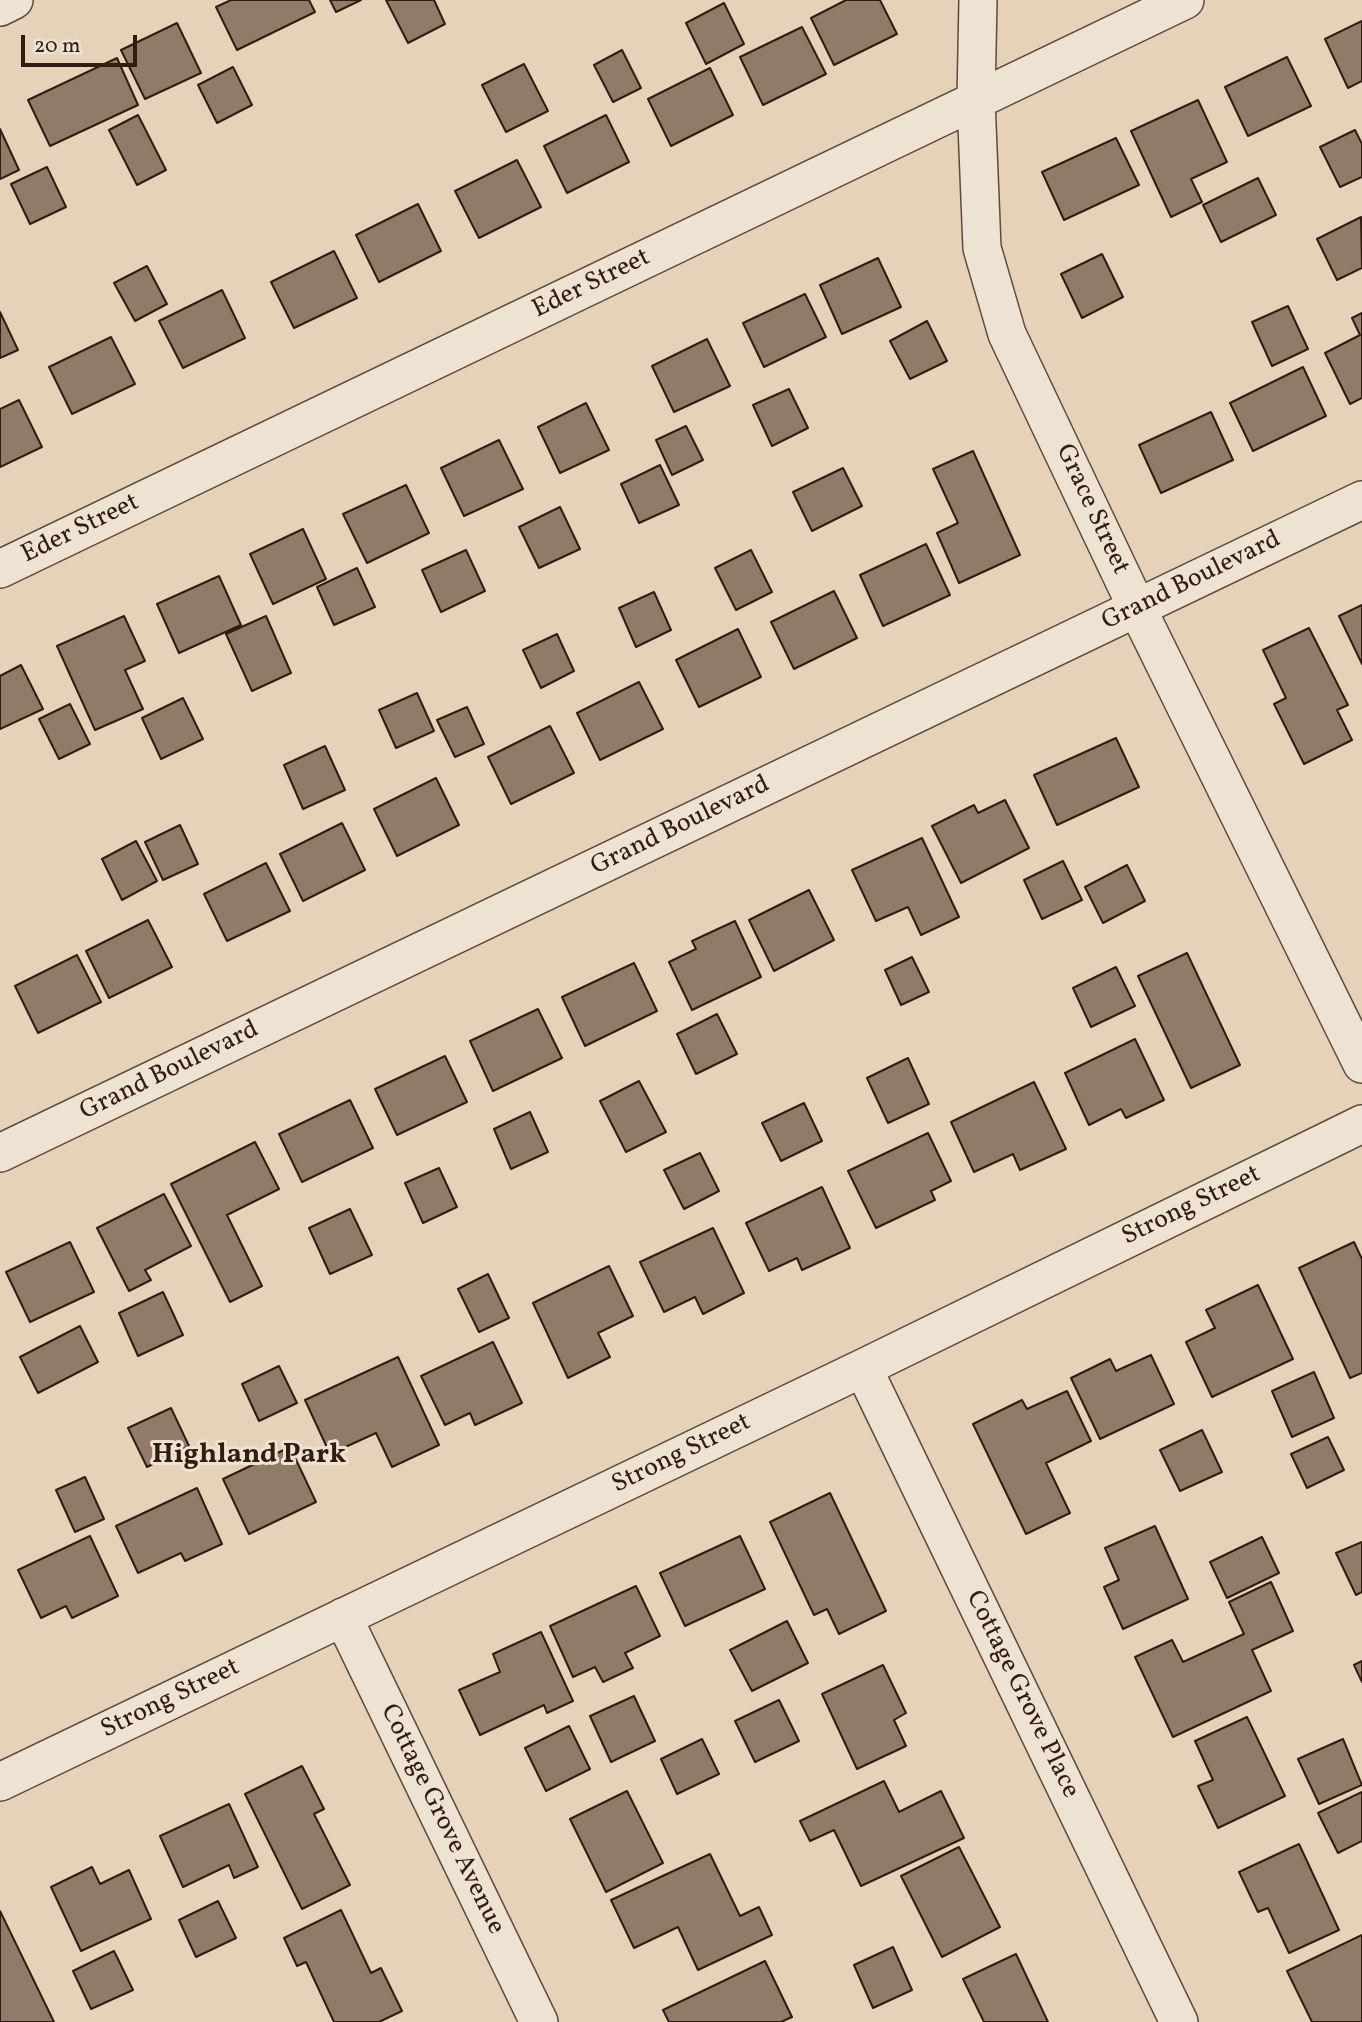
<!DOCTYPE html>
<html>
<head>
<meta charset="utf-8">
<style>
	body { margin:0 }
	#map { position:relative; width:1362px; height:2022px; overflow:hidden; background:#e5d2b9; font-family:Vollkorn,serif }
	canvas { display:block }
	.scale { position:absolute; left:21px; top:35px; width:116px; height:32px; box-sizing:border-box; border:4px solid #311c10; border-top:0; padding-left:9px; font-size:21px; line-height:24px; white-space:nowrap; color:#311c10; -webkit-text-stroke:5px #eee2d2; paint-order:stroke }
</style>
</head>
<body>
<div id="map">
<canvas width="1362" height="2022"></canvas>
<div class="scale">20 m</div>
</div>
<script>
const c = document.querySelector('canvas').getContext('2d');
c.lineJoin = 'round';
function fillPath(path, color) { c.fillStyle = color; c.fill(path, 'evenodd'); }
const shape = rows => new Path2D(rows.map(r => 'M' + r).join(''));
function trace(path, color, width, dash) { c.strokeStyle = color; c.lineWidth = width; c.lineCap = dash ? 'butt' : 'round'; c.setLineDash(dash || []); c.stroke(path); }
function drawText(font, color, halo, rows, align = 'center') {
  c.font = font + ' Vollkorn,serif'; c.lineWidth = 6; c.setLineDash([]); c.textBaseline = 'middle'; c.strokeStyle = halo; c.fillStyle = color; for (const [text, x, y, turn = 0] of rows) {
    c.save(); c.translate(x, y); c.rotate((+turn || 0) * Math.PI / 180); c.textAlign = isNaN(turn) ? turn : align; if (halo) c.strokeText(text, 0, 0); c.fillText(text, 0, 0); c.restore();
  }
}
const building = shape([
	[231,0,309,0,315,12,237,50,216,7,231,0],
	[330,0,361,0,336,12,330,0],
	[386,0,434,0,445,24,408,43,386,0],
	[846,0,880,0,897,34,834,65,811,18,846,0],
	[724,3,744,44,706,64,686,23,724,3],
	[1362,21,1362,81,1348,88,1325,39,1362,21],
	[177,23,201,73,145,99,121,50,177,23],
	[802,27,826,74,763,105,740,57,802,27],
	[622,50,641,88,613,102,594,65,622,50],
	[1287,57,1311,106,1248,136,1225,87,1287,57],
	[117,58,138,105,50,146,28,100,117,58],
	[524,64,548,111,506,132,482,85,524,64],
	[233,67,252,105,217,123,198,85,233,67],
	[710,68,733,115,671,146,648,99,710,68],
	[1198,100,1227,162,1191,179,1202,202,1171,217,1131,131,1198,100],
	[138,115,166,170,137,185,109,130,138,115],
	[606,115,629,162,567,193,544,146,606,115],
	[0,129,19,170,0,179,0,129],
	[1355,130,1362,144,1362,177,1340,187,1320,147,1355,130],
	[1116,138,1139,185,1064,220,1042,172,1116,138],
	[517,160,541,207,479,238,455,191,517,160],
	[47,167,66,207,30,224,11,184,47,167],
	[1258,178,1276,215,1221,242,1203,205,1258,178],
	[418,204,441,251,379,282,356,235,418,204],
	[1361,217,1362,268,1337,280,1317,239,1361,217],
	[334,251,357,298,294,328,271,282,334,251],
	[1102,254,1123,297,1082,318,1061,274,1102,254],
	[878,258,901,307,842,334,820,285,878,258],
	[147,266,167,304,135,321,114,283,147,266],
	[222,290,245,338,183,368,159,321,222,290],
	[805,294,826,337,764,367,743,323,805,294],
	[1288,306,1308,349,1272,366,1252,322,1288,306],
	[0,312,18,350,0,358,0,312],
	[1362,313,1362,398,1350,404,1325,353,1360,335,1352,318,1362,313],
	[927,321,947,361,910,379,890,341,927,321],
	[111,337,135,384,72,414,49,367,111,337],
	[707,339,730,386,674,412,652,366,707,339],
	[1303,367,1326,416,1253,451,1230,403,1303,367],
	[789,389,808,428,772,446,753,405,789,389],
	[19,400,42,447,0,467,0,409,19,400],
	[586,403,609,450,560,473,538,427,586,403],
	[1211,412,1233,460,1161,493,1139,445,1211,412],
	[686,426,703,460,672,475,656,440,686,426],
	[499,440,523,489,464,516,441,468,499,440],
	[973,451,1020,555,959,583,937,533,958,523,933,469,973,451],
	[660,465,679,505,639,523,621,484,660,465],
	[843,468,862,506,812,531,793,492,843,468],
	[406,485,429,533,367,563,343,514,406,485],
	[560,507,580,549,539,568,519,527,560,507],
	[303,529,326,579,273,604,250,554,303,529],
	[926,544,950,595,883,626,860,575,926,544],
	[466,550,485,591,441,612,422,570,466,550],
	[751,550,772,592,736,610,715,568,751,550],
	[357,568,375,607,334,625,317,587,357,568],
	[219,576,241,625,179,653,157,604,219,576],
	[834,591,857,638,794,669,771,622,834,591],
	[654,592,671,630,636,647,619,608,654,592],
	[1362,605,1362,664,1339,616,1362,605],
	[124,616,145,661,125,670,143,709,95,730,57,646,124,616],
	[266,616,291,673,252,691,226,634,266,616],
	[1309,628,1348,705,1337,710,1352,740,1304,764,1274,704,1286,698,1263,650,1309,628],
	[738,629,761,677,699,707,676,660,738,629],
	[557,634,574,671,541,688,523,650,557,634],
	[21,665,43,709,0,729,0,676,21,665],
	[639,682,663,729,600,760,577,713,639,682],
	[417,693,434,731,396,748,379,710,417,693],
	[183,698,203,739,161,759,142,718,183,698],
	[70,704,90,744,59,759,39,719,70,704],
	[467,707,484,744,455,757,437,720,467,707],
	[550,726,574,773,511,804,488,757,550,726],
	[1116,738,1139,787,1057,825,1034,775,1116,738],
	[325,746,345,790,303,809,284,765,325,746],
	[436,778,459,825,397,856,374,809,436,778],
	[1005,800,1029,848,961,883,932,826,974,805,978,813,1005,800],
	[342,823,365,870,303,901,280,854,342,823],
	[180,825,198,864,163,880,145,842,180,825],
	[922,838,959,917,921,935,908,907,876,921,852,870,922,838],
	[136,841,157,881,122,900,102,859,136,841],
	[1063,861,1082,900,1042,919,1024,880,1063,861],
	[266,863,290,911,227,941,204,894,266,863],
	[1127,865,1145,901,1103,923,1085,887,1127,865],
	[809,890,834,940,774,971,749,920,809,890],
	[148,920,172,967,109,998,86,951,148,920],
	[735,921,761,977,692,1010,669,962,696,949,692,941,735,921],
	[1187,953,1240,1065,1191,1088,1138,976,1187,953],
	[77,955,101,1002,38,1033,15,986,77,955],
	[912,957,929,992,901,1005,885,970,912,957],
	[634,963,657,1011,585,1046,562,997,634,963],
	[1116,967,1135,1006,1091,1027,1073,988,1116,967],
	[538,1009,562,1058,493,1091,470,1041,538,1009],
	[717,1014,737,1054,696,1074,677,1034,717,1014],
	[1135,1039,1164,1100,1126,1118,1121,1109,1089,1125,1065,1073,1135,1039],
	[445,1056,467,1102,397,1135,375,1089,445,1056],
	[908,1058,929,1104,888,1123,867,1078,908,1058],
	[639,1081,666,1132,626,1152,600,1101,639,1081],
	[1034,1082,1066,1149,1020,1170,1013,1154,974,1172,951,1122,1034,1082],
	[350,1100,373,1148,302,1182,279,1134,350,1100],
	[804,1103,822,1141,781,1161,762,1123,804,1103],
	[530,1112,548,1152,511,1169,494,1129,530,1112],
	[928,1133,951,1181,931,1191,935,1200,876,1228,848,1171,928,1133],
	[255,1142,279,1189,227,1215,262,1286,230,1302,171,1184,255,1142],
	[700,1153,719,1191,684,1209,664,1170,700,1153],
	[439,1168,457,1207,423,1223,405,1183,439,1168],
	[822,1187,850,1248,802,1270,797,1258,769,1271,746,1223,822,1187],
	[164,1194,191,1246,145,1270,151,1280,129,1291,97,1228,164,1194],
	[350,1209,372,1255,330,1274,309,1228,350,1209],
	[713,1228,744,1293,703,1314,695,1297,664,1312,640,1262,713,1228],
	[70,1242,94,1292,30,1322,6,1272,70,1242],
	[1354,1242,1362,1259,1362,1373,1350,1378,1299,1268,1354,1242],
	[609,1266,633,1316,598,1333,610,1357,568,1378,533,1303,609,1266],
	[488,1274,509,1318,479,1332,458,1289,488,1274],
	[1258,1285,1293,1359,1212,1397,1186,1342,1215,1328,1206,1310,1258,1285],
	[163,1292,183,1335,138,1356,119,1313,163,1292],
	[80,1326,98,1362,38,1393,20,1357,80,1326],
	[493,1342,522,1403,475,1425,470,1413,445,1425,421,1376,493,1342],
	[1151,1355,1174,1404,1100,1439,1071,1378,1110,1359,1116,1371,1151,1355],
	[398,1357,439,1445,392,1467,376,1433,330,1454,305,1400,398,1357],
	[279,1366,297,1403,259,1421,242,1384,279,1366],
	[1314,1372,1334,1418,1292,1437,1272,1391,1314,1372],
	[1067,1391,1091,1441,1046,1463,1070,1513,1026,1534,973,1424,1022,1400,1027,1409,1067,1391],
	[171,1408,189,1446,147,1467,128,1428,171,1408],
	[1202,1430,1222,1472,1180,1491,1160,1450,1202,1430],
	[1328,1437,1344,1470,1307,1488,1291,1454,1328,1437],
	[290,1447,316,1502,249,1534,223,1479,290,1447],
	[85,1477,104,1519,75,1532,56,1490,85,1477],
	[197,1488,222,1544,185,1561,181,1553,138,1573,116,1526,197,1488],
	[830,1493,886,1611,839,1634,827,1609,814,1615,770,1522,830,1493],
	[1155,1526,1188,1599,1123,1629,1104,1587,1119,1580,1105,1548,1155,1526],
	[90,1536,118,1596,72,1618,66,1606,41,1618,18,1570,90,1536],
	[740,1536,765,1589,685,1626,660,1573,740,1536],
	[1262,1537,1279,1573,1227,1598,1210,1562,1262,1537],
	[1362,1542,1362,1592,1356,1595,1336,1553,1362,1542],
	[1271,1582,1293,1631,1252,1650,1271,1691,1173,1737,1135,1657,1172,1640,1183,1662,1244,1634,1229,1602,1271,1582],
	[636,1586,660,1636,625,1653,633,1668,603,1682,595,1667,573,1677,550,1626,636,1586],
	[787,1621,808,1663,752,1691,730,1650,787,1621],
	[541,1632,573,1701,547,1713,544,1705,480,1735,459,1690,500,1672,493,1654,541,1632],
	[1362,1661,1362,1682,1354,1665,1362,1661],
	[883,1665,906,1713,894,1720,906,1746,857,1769,822,1694,883,1665],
	[634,1696,655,1741,611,1762,590,1716,634,1696],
	[779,1700,799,1741,755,1762,735,1721,779,1700],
	[1247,1717,1285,1796,1218,1828,1198,1786,1213,1780,1195,1741,1247,1717],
	[569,1726,590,1769,546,1791,525,1748,569,1726],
	[702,1739,719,1774,677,1794,661,1759,702,1739],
	[1343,1739,1362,1785,1319,1804,1298,1759,1343,1739],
	[302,1766,324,1809,314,1814,350,1885,302,1909,245,1794,302,1766],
	[884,1781,899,1812,941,1791,964,1838,861,1886,834,1830,810,1841,800,1821,884,1781],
	[627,1791,663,1863,606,1892,570,1819,627,1791],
	[1362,1792,1362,1841,1338,1853,1318,1813,1362,1792],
	[229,1804,258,1867,234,1878,229,1865,183,1887,160,1836,229,1804],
	[1299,1844,1339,1930,1289,1953,1268,1908,1258,1912,1239,1872,1299,1844],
	[959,1847,1000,1927,942,1957,901,1876,959,1847],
	[710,1854,740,1916,759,1907,772,1935,698,1970,678,1927,634,1948,611,1900,710,1854],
	[92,1867,100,1884,129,1870,151,1919,81,1951,51,1887,92,1867],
	[218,1901,236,1938,196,1957,179,1920,218,1901],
	[341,1910,371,1973,381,1968,402,2011,379,2022,334,2022,306,1962,297,1966,284,1938,341,1910],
	[0,1911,54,2022,0,2022,0,1911],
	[1362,1935,1362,2022,1312,2022,1287,1971,1362,1935],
	[893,1947,912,1990,873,2008,854,1965,893,1947],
	[114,1951,133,1990,91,2009,73,1971,114,1951],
	[1016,1954,1048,2022,984,2022,963,1979,1016,1954],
	[765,1961,792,2017,781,2022,669,2022,663,2010,765,1961]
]);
const street = shape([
	[978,0,976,100,982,248,1007,334,1137,608,1362,1064],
	[0,7,14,0],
	[0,569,1185,0],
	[0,1153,1362,500],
	[863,1368,1179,2022],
	[343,1617,539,2022],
	[0,1782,863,1368,1362,1124]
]);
const streetNames = [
	["Eder Street",592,285,-26],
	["Grace Street",1091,510,65],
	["Eder Street",81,530,-26],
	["Grand Boulevard",1192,582,-26],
	["Grand Boulevard",681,827,-26],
	["Grand Boulevard",170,1072,-26],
	["Strong Street",1192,1207,-26],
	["Strong Street",682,1455,-26],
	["Cottage Grove Place",1021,1695,64],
	["Strong Street",171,1700,-26],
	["Cottage Grove Avenue",441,1820,64]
];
const neighbourhoodNames = [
	["Highland Park",249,1457]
];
fillPath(building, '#8f7b68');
trace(building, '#311c10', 2);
trace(street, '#5e4a3a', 40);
trace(street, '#eee2d2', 37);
drawText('26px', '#311c10', '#eee2d2', streetNames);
drawText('bold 28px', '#311c10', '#eee2d2', neighbourhoodNames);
</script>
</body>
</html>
